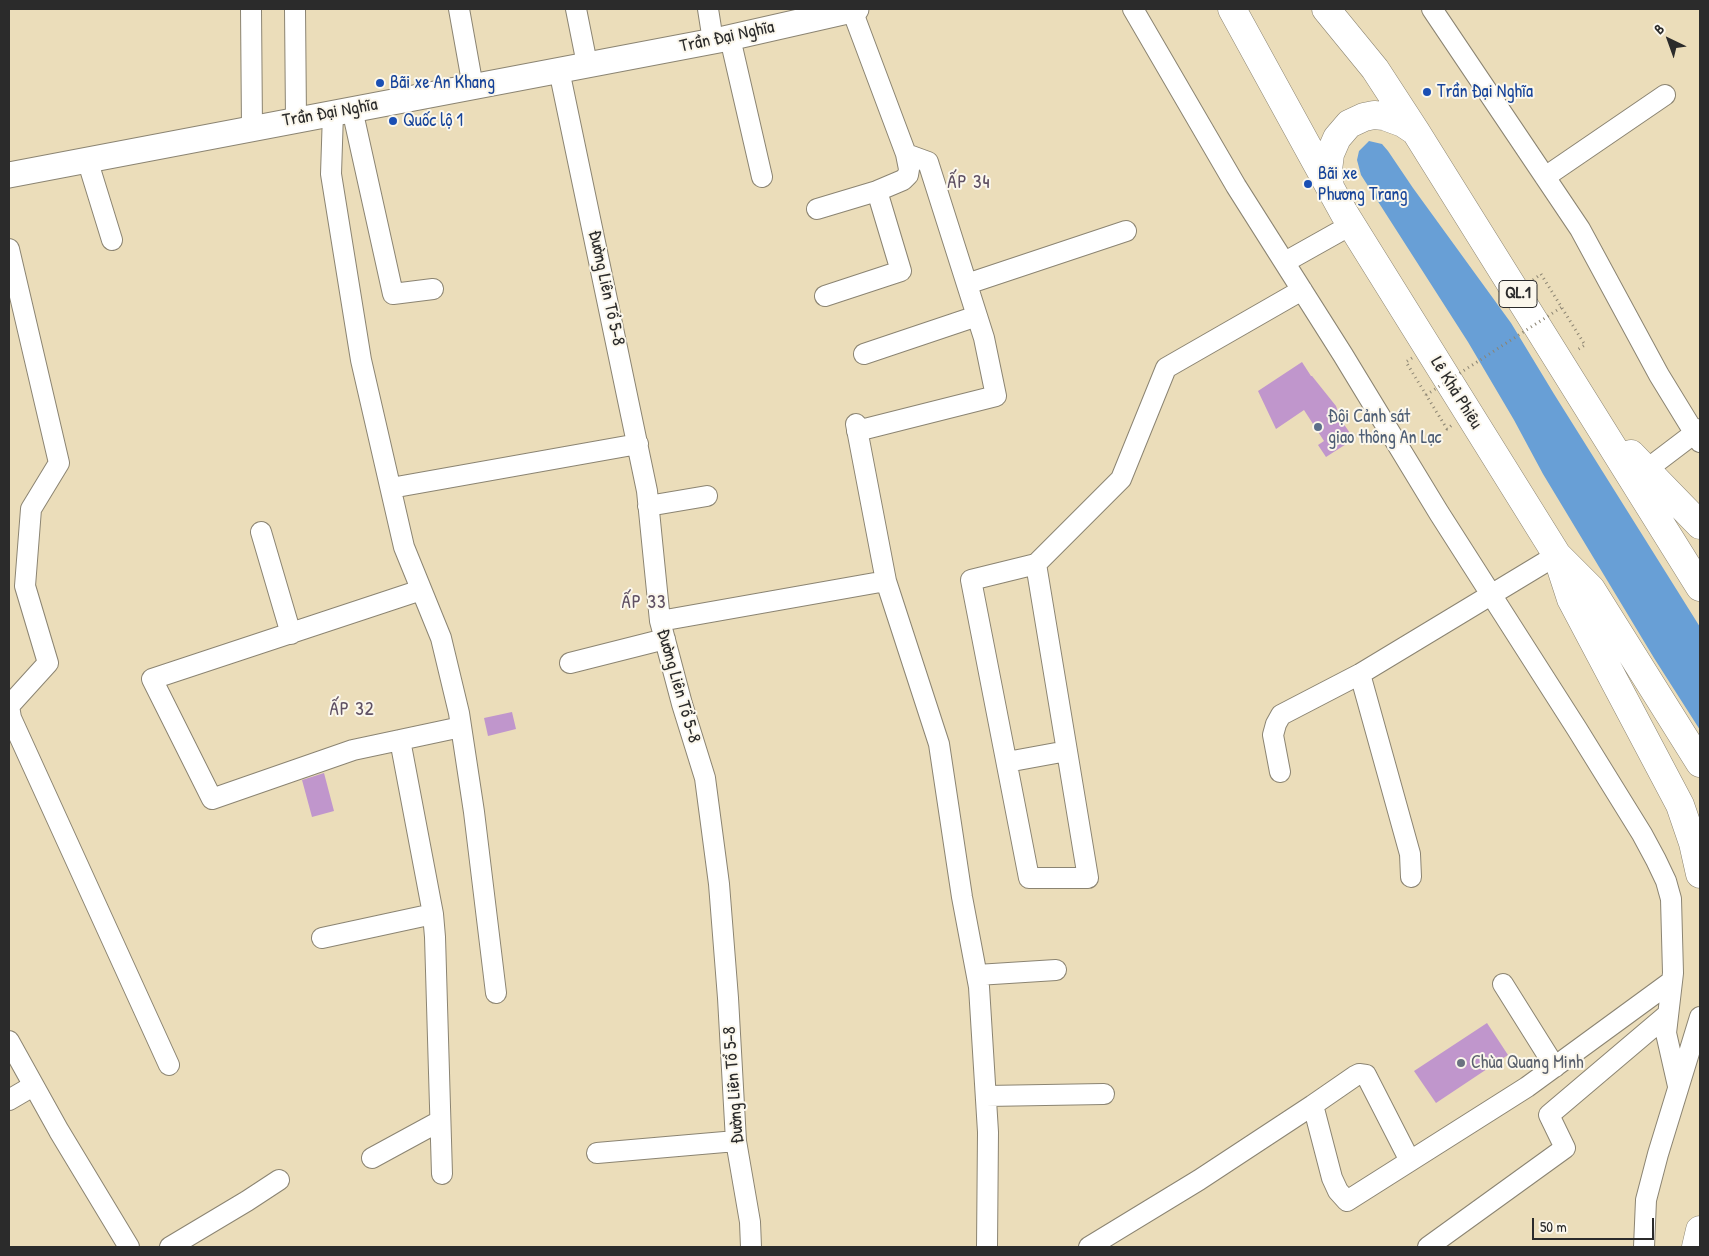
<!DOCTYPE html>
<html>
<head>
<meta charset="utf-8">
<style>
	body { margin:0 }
	#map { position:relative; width:1709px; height:1256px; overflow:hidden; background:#ebddba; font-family:"Patrick Hand",sans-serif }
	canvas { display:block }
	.frame { position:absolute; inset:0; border:10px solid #2b2b2b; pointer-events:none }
	.north { position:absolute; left:1644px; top:15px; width:50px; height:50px; -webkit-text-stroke:4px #fbf7ec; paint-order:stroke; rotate:318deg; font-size:14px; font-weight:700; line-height:20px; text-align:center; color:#2b2b2b }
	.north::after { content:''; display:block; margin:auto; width:18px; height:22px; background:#2b2b2b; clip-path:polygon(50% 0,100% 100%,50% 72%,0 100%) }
	.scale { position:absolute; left:1532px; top:1218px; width:122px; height:22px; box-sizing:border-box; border:2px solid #2b2b2b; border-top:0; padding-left:6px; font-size:15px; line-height:18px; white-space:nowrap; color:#2b2b2b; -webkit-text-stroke:4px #fbf7ec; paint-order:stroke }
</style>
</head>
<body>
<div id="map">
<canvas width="1709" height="1256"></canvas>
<div class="frame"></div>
<div class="north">B</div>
<div class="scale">50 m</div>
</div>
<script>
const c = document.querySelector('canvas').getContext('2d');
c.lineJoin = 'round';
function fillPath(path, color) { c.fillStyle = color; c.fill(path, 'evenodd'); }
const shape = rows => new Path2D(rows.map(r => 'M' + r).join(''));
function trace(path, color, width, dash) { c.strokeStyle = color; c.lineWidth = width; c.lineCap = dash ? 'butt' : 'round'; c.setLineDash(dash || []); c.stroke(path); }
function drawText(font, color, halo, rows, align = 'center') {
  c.font = font + ' "Patrick Hand",sans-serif'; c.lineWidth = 4; c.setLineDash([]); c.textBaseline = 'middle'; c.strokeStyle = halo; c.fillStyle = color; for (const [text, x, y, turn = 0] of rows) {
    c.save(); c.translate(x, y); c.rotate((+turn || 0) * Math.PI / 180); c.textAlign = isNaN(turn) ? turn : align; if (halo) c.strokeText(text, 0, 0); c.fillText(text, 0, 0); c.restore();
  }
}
const water = shape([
	[1369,141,1382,144,1388,151,1413,188,1511,323,1554,394,1700,627,1700,730,1654,658,1543,474,1514,420,1468,342,1361,175,1357,160,1359,151]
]);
const building = shape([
	[1302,362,1311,376,1312,376,1336,406,1341,420,1354,439,1326,457,1318,445,1324,441,1304,410,1276,429,1258,391],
	[512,712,516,729,488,736,484,718],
	[324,773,334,811,312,817,302,780],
	[1487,1023,1508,1055,1436,1103,1414,1071]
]);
const path = shape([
	[1533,280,1541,274,1585,345,1577,350],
	[1412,358,1406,362,1447,429,1452,425]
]);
const minor = shape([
	[251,9,252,128],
	[295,9,296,119],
	[459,9,473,87],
	[576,9,587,64],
	[708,9,713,41],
	[1133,9,1236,186,1343,355,1439,513,1577,729,1642,834,1656,860,1666,881,1671,899,1673,973,1666,1033,1678,1086],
	[1432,9,1580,229,1659,375,1700,442],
	[852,10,906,154,928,162,984,338,996,396,857,431],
	[730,38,762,177],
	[559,70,647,491,660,621,682,704,705,778,719,884,728,998,736,1141,750,1222,751,1247],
	[352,109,393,294,433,289],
	[333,113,331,174,361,360,404,547,441,638,459,713,474,812,496,993],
	[87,159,112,240],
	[1545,177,1665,95],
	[817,209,877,191,903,180,908,175,909,169,906,154],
	[9,249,59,463,31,509,25,586,48,663,9,706,11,718,169,1065],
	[1285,262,1351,225],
	[967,284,1126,231],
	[825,296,901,271,877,191],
	[864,354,977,316],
	[856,424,886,581,939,744,962,897,979,987,988,1132,987,1247],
	[1646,470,1700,429],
	[391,488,638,444],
	[648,506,707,496],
	[261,532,291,634],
	[1036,564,1088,878,1029,878,971,580,1036,564,1121,479,1166,368,1302,290],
	[660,621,886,581],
	[570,663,665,639],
	[1360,674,1410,854,1411,877],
	[400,740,353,750,212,799,152,679,421,590],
	[1007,762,1067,751],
	[1280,772,1273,735,1276,724,1281,715,1360,674,1557,555],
	[322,938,433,914],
	[977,975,1056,970],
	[1503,984,1555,1067],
	[9,1041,59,1131,129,1247],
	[986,1096,1104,1094],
	[9,1100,33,1086],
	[1313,1105,1355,1076,1359,1074,1366,1075,1410,1161],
	[597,1153,736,1141],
	[372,1158,440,1121],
	[442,1174,435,937,433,914,400,740,461,727],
	[170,1247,247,1201,279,1180],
	[1089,1247,1199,1180,1313,1105,1332,1178,1338,1191,1347,1201,1527,1087,1672,981],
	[1428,1247,1565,1148,1549,1115,1667,1015],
	[1644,1247,1646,1200,1658,1154,1700,1017]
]);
const major = shape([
	[9,175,724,39,856,9]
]);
const highway = shape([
	[1232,9,1344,213,1557,555,1591,589,1700,763],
	[1326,9,1375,69,1416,132,1700,587],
	[1330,188,1328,170,1330,154,1337,138,1349,124,1364,117,1374,115,1384,116,1403,123,1415,131],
	[1631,454,1700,525],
	[1559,562,1571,599,1680,805,1693,843,1700,874],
	[1696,1247,1700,1230]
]);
const pathBridge = shape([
	[1426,395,1562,307]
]);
const markers = [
	[380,83,5,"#1a4fb4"],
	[1427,92,5,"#1a4fb4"],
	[393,121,5,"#1a4fb4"],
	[1308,184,5,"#1a4fb4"],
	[1318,427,5,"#5c6f8a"],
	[1461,1063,5,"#6b7280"]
];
const shields = [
	[1518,294,38]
];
const shieldNames = [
	["QL.1",1518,294]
];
const streetNames = [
	["Trần Đại Nghĩa",727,37,-12],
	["Trần Đại Nghĩa",330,113,-10],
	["Đường Liên Tổ 5-8",606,288,78],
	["Lê Khả Phiêu",1456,393,58],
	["Đường Liên Tổ 5-8",678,686,74],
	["Đường Liên Tổ 5-8",734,1085,-94]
];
const transitNames = [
	["Bãi xe An Khang",390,83],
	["Trần Đại Nghĩa",1437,92],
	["Quốc lộ 1",403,121],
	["Bãi xe",1318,174],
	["Phương Trang",1318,195]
];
const serviceNames = [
	["Đội Cảnh sát",1328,417],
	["giao thông An Lạc",1328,438]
];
const worshipNames = [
	["Chùa Quang Minh",1471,1063]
];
const neighbourhoodNames = [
	["ẤP 34",969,183],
	["ẤP 33",644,603],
	["ẤP 32",352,710]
];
fillPath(water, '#689fd6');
fillPath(building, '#c096cc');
trace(minor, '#8b8472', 22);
trace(major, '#8b8472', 27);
trace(highway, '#8b8472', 29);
trace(path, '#8b8472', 3, [1, 4]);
trace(minor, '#fff', 20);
trace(major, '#fff', 25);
trace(highway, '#fff', 28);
trace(pathBridge, '#8b8472', 3, [1, 4]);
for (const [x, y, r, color] of markers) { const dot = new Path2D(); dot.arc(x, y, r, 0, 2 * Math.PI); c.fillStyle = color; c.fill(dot); trace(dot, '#fbf7ec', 2); }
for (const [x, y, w] of shields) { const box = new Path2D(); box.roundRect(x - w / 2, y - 13.5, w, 27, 4); c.fillStyle = '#fbf7ec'; c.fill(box); trace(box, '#2b2b2b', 1); }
drawText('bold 16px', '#2b2b2b', null, shieldNames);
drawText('18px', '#2b2b2b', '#fbf7ec', streetNames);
drawText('18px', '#164399', '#fbf7ec', transitNames, 'left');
drawText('18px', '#4e5e75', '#fbf7ec', serviceNames, 'left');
drawText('18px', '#5b616d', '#fbf7ec', worshipNames, 'left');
c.letterSpacing = '1px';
drawText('19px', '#5f5063', '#fbf7ec', neighbourhoodNames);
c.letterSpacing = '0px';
</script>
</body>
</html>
